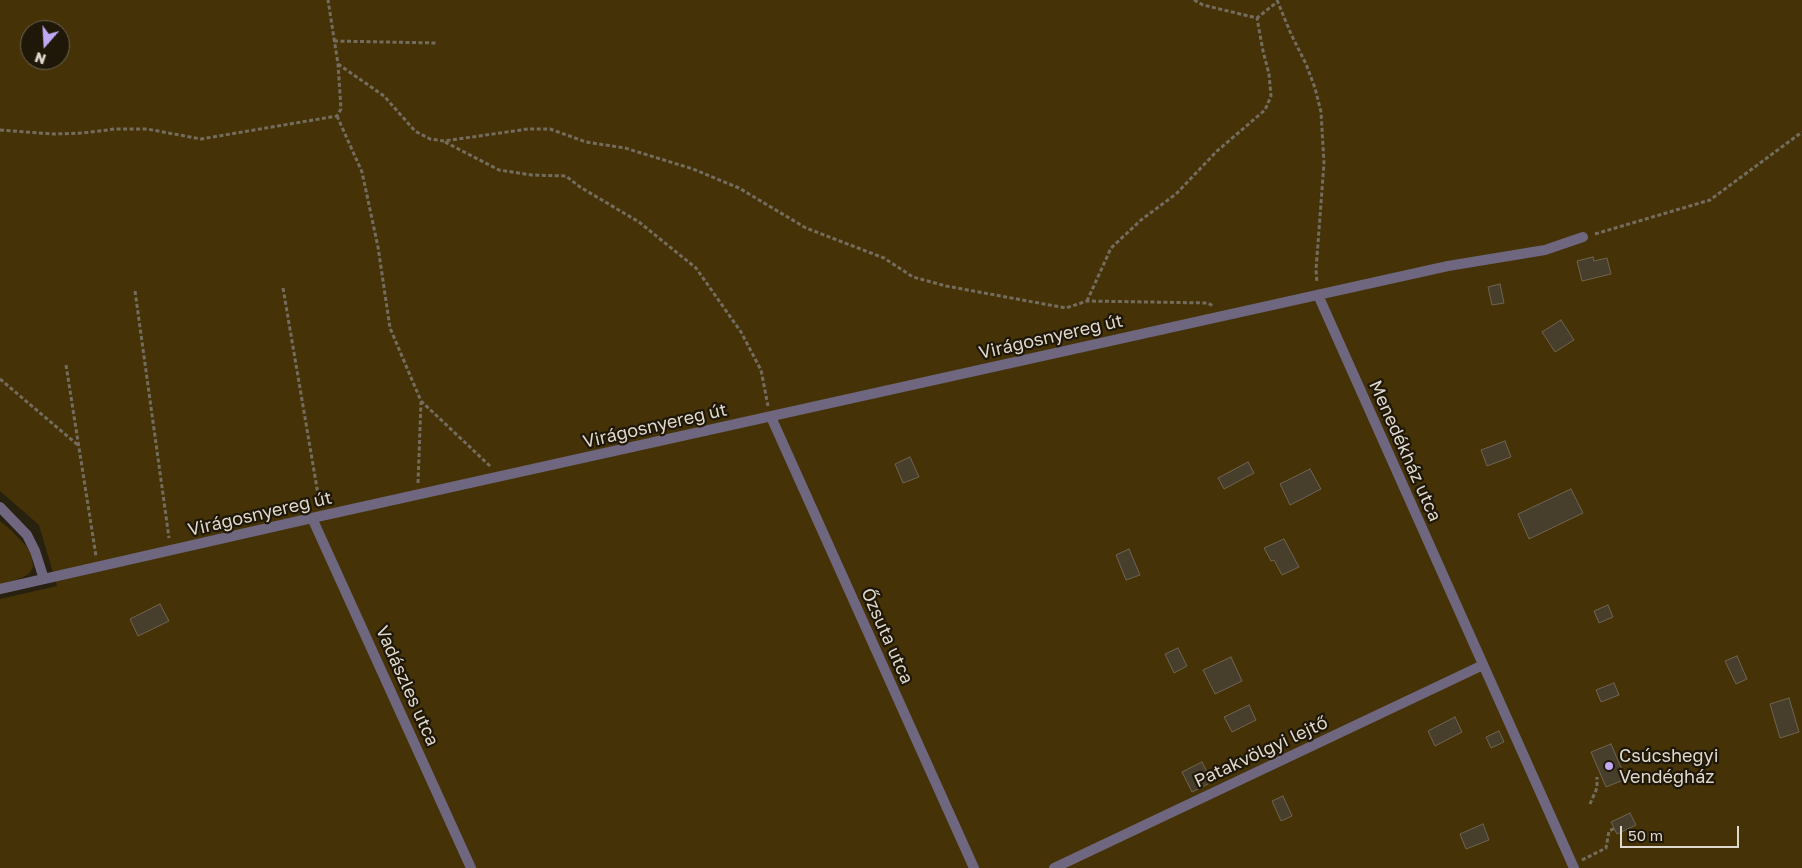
<!DOCTYPE html>
<html>
<head>
<meta charset="utf-8">
<style>
	body { margin:0 }
	#map { position:relative; width:1802px; height:868px; overflow:hidden; background:#292110; font-family:"Golos Text",sans-serif }
	canvas { display:block }
	.north { position:absolute; left:20px; top:20px; width:50px; height:50px; box-sizing:border-box; background:#1f1707; border:1px solid #6b6457; border-radius:50%; rotate:199deg; font-size:14px; font-weight:700; line-height:20px; text-align:center; color:#ded8ce }
	.north::after { content:''; display:block; margin:auto; width:18px; height:22px; background:#c0a8f4; clip-path:polygon(50% 0,100% 100%,50% 72%,0 100%) }
	.scale { position:absolute; left:1620px; top:826px; width:119px; height:22px; box-sizing:border-box; border:2px solid #ded8ce; border-top:0; padding-left:6px; font-size:15px; line-height:18px; white-space:nowrap; color:#ded8ce; -webkit-text-stroke:4px #1f1707; paint-order:stroke }
</style>
</head>
<body>
<div id="map">
<canvas width="1802" height="868"></canvas>
<div class="north">N</div>
<div class="scale">50 m</div>
</div>
<script>
const c = document.querySelector('canvas').getContext('2d');
c.lineJoin = 'round';
function fillPath(path, color) { c.fillStyle = color; c.fill(path, 'evenodd'); }
const shape = rows => new Path2D(rows.map(r => 'M' + r).join(''));
function trace(path, color, width, dash) { c.strokeStyle = color; c.lineWidth = width; c.lineCap = dash ? 'butt' : 'round'; c.setLineDash(dash || []); c.stroke(path); }
function drawText(font, color, halo, rows, align = 'center') {
  c.font = font + ' "Golos Text",sans-serif'; c.lineWidth = 4.5; c.setLineDash([]); c.textBaseline = 'middle'; c.strokeStyle = halo; c.fillStyle = color; for (const [text, x, y, turn = 0] of rows) {
    c.save(); c.translate(x, y); c.rotate((+turn || 0) * Math.PI / 180); c.textAlign = isNaN(turn) ? turn : align; if (halo) c.strokeText(text, 0, 0); c.fillText(text, 0, 0); c.restore();
  }
}
const green = shape([
	[0,0,1802,0,1802,868,0,868,0,599,57,586,39,525,0,491],
	[30,30,60,30,60,60,30,60],
	[0,521,11,530,26,546,31,553,33,567,29,574,21,578,0,585]
]);
const building = shape([
	[1593,257,1594,261,1607,258,1611,274,1582,281,1577,261,1593,257],
	[1500,284,1504,303,1492,305,1488,287,1500,284],
	[1561,320,1574,340,1555,352,1542,332,1561,320],
	[1505,441,1511,457,1487,466,1481,450,1505,441],
	[910,457,919,477,903,483,895,464,910,457],
	[1248,462,1254,473,1224,489,1218,478,1248,462],
	[1310,469,1321,489,1290,505,1280,484,1310,469],
	[1571,489,1583,513,1529,539,1518,514,1571,489],
	[1284,539,1299,567,1282,575,1274,560,1271,561,1264,548,1284,539],
	[1129,549,1140,575,1126,580,1116,555,1129,549],
	[160,604,169,621,138,636,130,619,160,604],
	[1608,605,1613,617,1599,623,1594,611,1608,605],
	[1178,648,1187,666,1174,673,1165,654,1178,648],
	[1737,656,1747,679,1736,684,1725,661,1737,656],
	[1231,657,1242,681,1215,694,1203,670,1231,657],
	[1614,683,1619,695,1601,702,1596,690,1614,683],
	[1789,698,1799,732,1780,738,1770,704,1789,698],
	[1249,705,1256,720,1232,732,1224,717,1249,705],
	[1455,717,1462,732,1435,746,1428,731,1455,717],
	[1499,731,1504,742,1491,748,1486,737,1499,731],
	[1611,744,1626,779,1606,787,1591,752,1611,744],
	[1202,762,1212,782,1192,792,1182,772,1202,762],
	[1283,796,1292,816,1281,821,1272,801,1283,796],
	[1630,813,1636,825,1617,834,1611,822,1630,813],
	[1483,824,1489,840,1466,849,1460,834,1483,824]
]);
const path = shape([
	[1194,0,1203,5,1257,18,1277,2],
	[1277,0,1291,34,1306,64,1315,88,1321,112,1324,163,1316,270,1317,283],
	[334,41,437,43],
	[338,64,384,96,415,131,430,139,444,141,528,129,550,129,586,142,625,148,693,169,739,188,806,228,884,258,913,277,946,286,1066,308,1087,301,1208,303,1213,306],
	[337,116,362,172,378,247,390,328,421,401,490,466],
	[0,130,54,134,83,133,115,129,147,129,201,139,337,116,341,109,338,64,328,0],
	[445,142,499,170,532,175,566,176,580,187,639,222,696,268,741,332,761,370,768,406],
	[1595,234,1710,200,1802,132],
	[283,288,320,506],
	[135,291,169,538],
	[1087,301,1111,248,1141,220,1176,194,1217,151,1265,110,1271,96,1269,74,1263,51,1257,18],
	[66,365,96,556],
	[0,379,79,446],
	[418,483,421,402],
	[1590,804,1597,788,1597,777],
	[1582,860,1606,848,1609,831,1615,828]
]);
const minor = shape([
	[1318,295,1574,868],
	[771,417,974,868],
	[0,507,27,535,35,551,44,579],
	[312,518,471,868],
	[0,589,312,518,1448,266,1545,250,1583,237],
	[1054,868,1483,665]
]);
const markers = [
	[1609,766,5,"#c0a8f4"]
];
const streetNames = [
	["Virágosnyereg út",1051,337,-13],
	["Virágosnyereg út",655,426,-13],
	["Menedékház utca",1405,451,66],
	["Virágosnyereg út",260,514,-13],
	["Őzsuta utca",887,636,66],
	["Vadászles utca",407,686,66],
	["Patakvölgyi lejtő",1261,752,-25]
];
const poiNames = [
	["Csúcshegyi",1619,756],
	["Vendégház",1619,777]
];
fillPath(green, '#453307');
fillPath(building, '#473e2c');
trace(building, '#6e6451', 1);
trace(path, '#746d5f', 3, [4, 2.5]);
trace(minor, '#6e677f', 10);
for (const [x, y, r, color] of markers) { const dot = new Path2D(); dot.arc(x, y, r, 0, 2 * Math.PI); c.fillStyle = color; c.fill(dot); trace(dot, '#1f1707', 2); }
drawText('18px', '#ded8ce', '#1f1707', streetNames);
drawText('18px', '#ded8ce', '#1f1707', poiNames, 'left');
</script>
</body>
</html>
